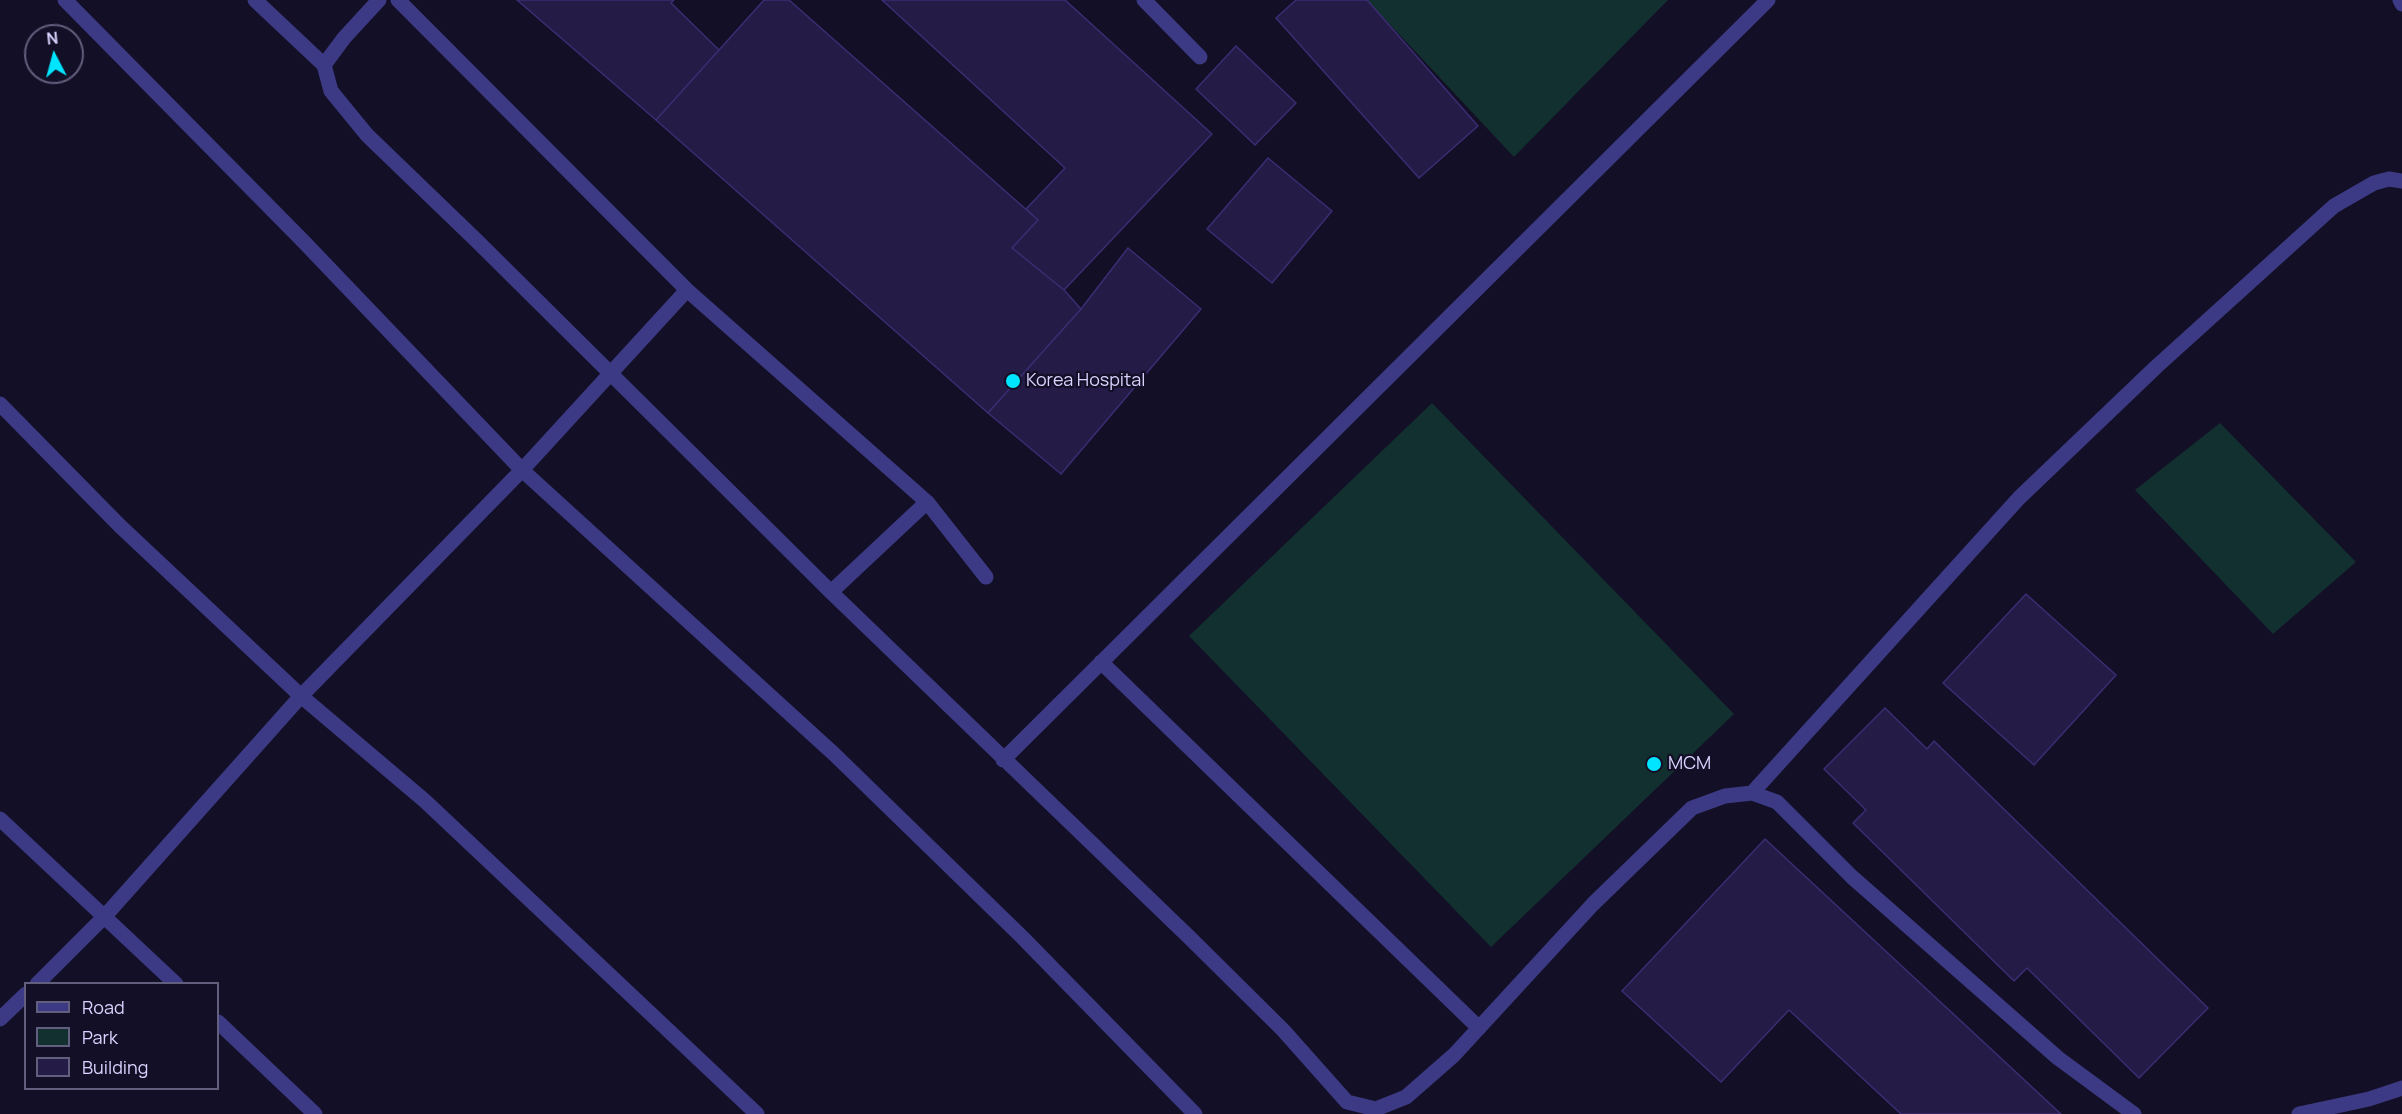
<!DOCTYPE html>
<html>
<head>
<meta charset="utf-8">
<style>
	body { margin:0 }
	#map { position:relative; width:2402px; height:1114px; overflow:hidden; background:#130f26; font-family:Manrope,sans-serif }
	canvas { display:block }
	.legend { position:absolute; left:24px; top:982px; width:195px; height:108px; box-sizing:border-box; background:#130f26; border:2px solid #625e7d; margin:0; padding:8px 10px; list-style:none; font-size:18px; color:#d9d4ff }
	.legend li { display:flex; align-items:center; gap:12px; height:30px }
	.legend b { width:30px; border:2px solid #625e7d }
	.north { position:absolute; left:24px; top:24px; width:60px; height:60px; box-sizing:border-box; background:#130f26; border:2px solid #625e7d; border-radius:50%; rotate:354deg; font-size:16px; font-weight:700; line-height:24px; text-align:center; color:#d9d4ff }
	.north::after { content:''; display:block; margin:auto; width:21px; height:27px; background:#00e5ff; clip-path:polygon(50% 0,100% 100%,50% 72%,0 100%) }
</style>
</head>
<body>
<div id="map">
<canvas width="2402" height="1114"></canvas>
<ul class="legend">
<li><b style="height:8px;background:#3d3a85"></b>Road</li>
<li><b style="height:16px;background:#12302f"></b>Park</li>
<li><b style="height:16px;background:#241b47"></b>Building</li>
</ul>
<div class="north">N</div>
</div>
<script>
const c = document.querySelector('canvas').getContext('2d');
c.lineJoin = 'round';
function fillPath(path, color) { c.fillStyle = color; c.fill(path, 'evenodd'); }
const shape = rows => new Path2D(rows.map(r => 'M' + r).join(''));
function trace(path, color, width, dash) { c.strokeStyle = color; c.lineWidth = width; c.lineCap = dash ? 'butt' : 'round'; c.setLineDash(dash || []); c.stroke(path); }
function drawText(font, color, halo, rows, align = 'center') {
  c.font = font + ' Manrope,sans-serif'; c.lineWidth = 4.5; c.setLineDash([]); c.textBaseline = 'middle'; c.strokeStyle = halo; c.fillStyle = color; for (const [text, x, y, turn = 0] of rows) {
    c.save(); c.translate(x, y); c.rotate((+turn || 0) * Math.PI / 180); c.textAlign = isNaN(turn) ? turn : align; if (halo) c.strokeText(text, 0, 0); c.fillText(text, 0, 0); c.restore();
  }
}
const green = shape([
	[1367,0,1668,0,1514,157],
	[1432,403,1734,714,1491,947,1189,636],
	[2220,423,2356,562,2273,634,2135,490]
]);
const building = shape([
	[517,0,674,0,671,3,719,50,656,120,517,0],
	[764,0,789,0,1038,220,1012,248,1064,290,1081,309,988,413,656,120,764,0],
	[882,0,1065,0,1212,134,1064,290,1012,248,1038,220,1026,209,1065,168,882,0],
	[1296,0,1367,0,1478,126,1419,178,1276,18,1296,0],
	[1236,46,1296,103,1255,145,1196,89,1236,46],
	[1268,158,1332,211,1272,283,1207,229,1268,158],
	[1128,248,1201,309,1061,474,988,413,1081,309,1128,248],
	[2026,594,2116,675,2034,765,1943,683,2026,594],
	[1885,708,1927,749,1934,741,2208,1008,2139,1078,2027,968,2014,981,1853,823,1866,810,1824,769,1885,708],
	[1765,839,2061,1114,1901,1114,1789,1010,1721,1082,1622,991,1765,839]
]);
const lane = shape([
	[255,0,324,65],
	[379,0,344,38,324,65,331,91,367,135,477,241,831,592,1190,938,1283,1030,1347,1102,1376,1109,1406,1097,1454,1055,1593,904,1692,808,1725,796,1752,793,1777,802,1852,877,2058,1058,2134,1114],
	[398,0,687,290,927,502,986,577],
	[1144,0,1200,57],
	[2400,0,2402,4],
	[522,470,687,290],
	[831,592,927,502],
	[1101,662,1479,1028],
	[1003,760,1768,0],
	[1752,793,2019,498,2156,367,2334,206,2374,183,2389,179,2402,181],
	[2299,1114,2369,1099,2402,1088]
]);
const street = shape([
	[65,0,303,241,522,470,834,754,1022,937,1195,1114],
	[0,404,120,526,301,696,425,801,757,1114],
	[0,819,176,984],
	[37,984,105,916,301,696,522,470],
	[0,1019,26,994],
	[218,1022,315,1114]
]);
const markers = [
	[1013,381,8,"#00e5ff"],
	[1654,764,8,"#00e5ff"]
];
const poiNames = [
	["Korea Hospital",1026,381],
	["MCM",1668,764]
];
fillPath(green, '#12302f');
fillPath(building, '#241b47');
trace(building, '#3b2d73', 1.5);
trace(lane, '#3d3a85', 15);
trace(street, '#3d3a85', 15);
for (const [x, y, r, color] of markers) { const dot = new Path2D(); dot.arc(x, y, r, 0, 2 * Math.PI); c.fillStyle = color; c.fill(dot); trace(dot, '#130f26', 2); }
drawText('18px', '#d9d4ff', '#130f26', poiNames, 'left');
</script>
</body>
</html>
